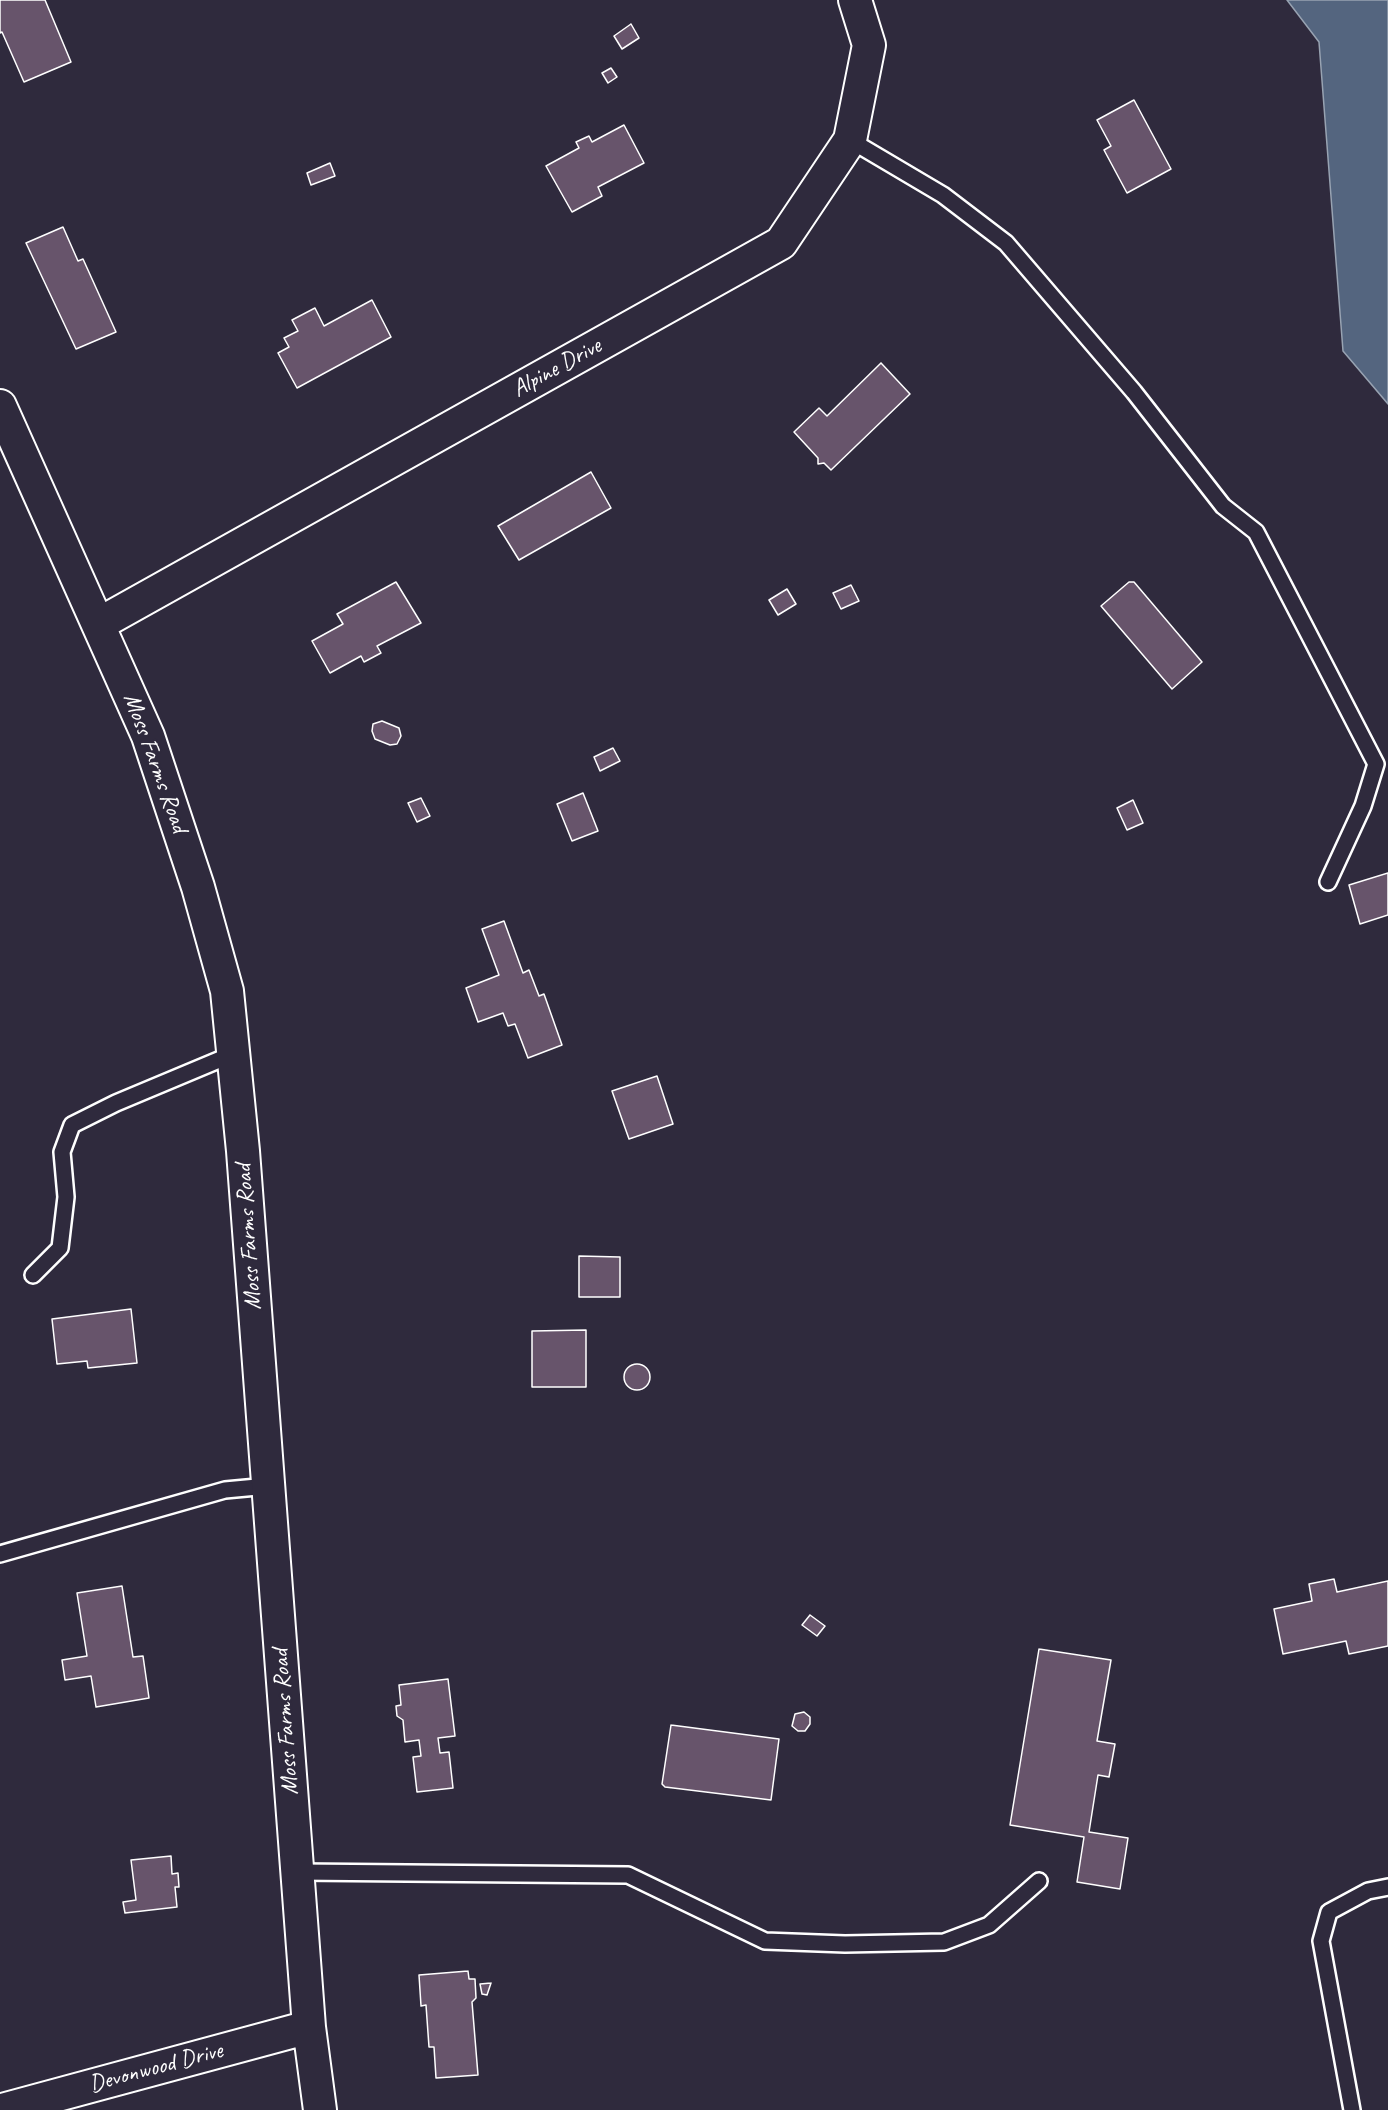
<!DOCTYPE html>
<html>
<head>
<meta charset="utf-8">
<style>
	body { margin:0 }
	canvas { display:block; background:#2f2a3d }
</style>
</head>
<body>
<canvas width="1388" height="2110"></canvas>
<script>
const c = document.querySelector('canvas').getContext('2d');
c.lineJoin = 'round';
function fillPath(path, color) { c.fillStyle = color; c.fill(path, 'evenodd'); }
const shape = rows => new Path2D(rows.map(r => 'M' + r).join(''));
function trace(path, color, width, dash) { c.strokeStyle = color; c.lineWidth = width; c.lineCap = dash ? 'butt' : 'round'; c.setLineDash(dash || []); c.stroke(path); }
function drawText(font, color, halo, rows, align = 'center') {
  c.font = font + ' Caveat,sans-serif'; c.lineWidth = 4.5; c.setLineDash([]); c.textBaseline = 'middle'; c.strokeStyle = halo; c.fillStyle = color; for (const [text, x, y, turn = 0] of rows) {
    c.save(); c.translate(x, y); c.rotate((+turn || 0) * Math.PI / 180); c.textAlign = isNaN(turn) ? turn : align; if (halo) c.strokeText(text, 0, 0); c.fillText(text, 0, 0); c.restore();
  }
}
const water = shape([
	[1287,0,1388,0,1388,404,1343,351,1319,42,1287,0]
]);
const building = shape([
	[0,0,45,0,71,62,24,82,2,32,0,33,0,0],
	[631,24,639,38,622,49,614,36,631,24],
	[611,68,617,77,608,83,602,73,611,68],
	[1134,100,1171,169,1127,193,1104,150,1111,146,1097,120,1134,100],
	[624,125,644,163,598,187,602,196,572,212,546,166,579,148,576,142,589,136,592,142,624,125],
	[330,163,335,176,311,185,307,173,330,163],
	[63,227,78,261,83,259,116,332,76,349,26,243,63,227],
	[372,300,391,337,297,388,278,353,289,347,284,338,298,331,292,320,315,308,324,326,372,300],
	[881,363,910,394,831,470,824,463,818,464,818,458,794,432,819,408,827,416,881,363],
	[591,472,611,508,519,560,498,526,591,472],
	[396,582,421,623,377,646,381,653,364,662,361,656,330,673,312,641,343,624,337,614,396,582],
	[1129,582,1134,582,1202,662,1172,689,1101,606,1129,582],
	[851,585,859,601,841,609,833,593,851,585],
	[787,589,796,604,778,615,769,600,787,589],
	[382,721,399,728,401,736,397,744,390,745,375,739,372,731,373,724,382,721],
	[613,748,620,761,600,771,594,757,613,748],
	[583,793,598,831,572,841,557,804,583,793],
	[421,798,430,816,417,822,408,803,421,798],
	[1133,800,1143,823,1127,830,1117,808,1133,800],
	[1388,873,1388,915,1360,924,1349,885,1388,873],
	[504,921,523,973,529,970,539,996,544,994,562,1045,528,1058,515,1024,508,1026,503,1013,478,1022,466,988,499,975,482,929,504,921],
	[657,1076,673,1124,629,1139,612,1091,657,1076],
	[579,1256,620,1257,620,1297,579,1297,579,1256],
	[131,1309,137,1363,88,1368,87,1361,57,1364,52,1319,131,1309],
	[586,1330,586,1387,532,1387,532,1331,586,1330],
	'624 1377a13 13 0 1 1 26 0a13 13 0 1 1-26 0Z',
	[1334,1579,1337,1592,1388,1581,1388,1646,1349,1654,1346,1641,1283,1654,1274,1609,1312,1601,1309,1584,1334,1579],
	[122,1586,133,1657,143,1656,149,1698,96,1707,91,1676,65,1680,62,1660,87,1656,77,1593,122,1586],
	[810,1615,825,1626,817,1636,802,1625,810,1615],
	[1039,1649,1111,1660,1097,1741,1115,1744,1109,1777,1098,1775,1089,1832,1128,1838,1120,1889,1077,1882,1084,1837,1010,1825,1039,1649],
	[448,1679,455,1736,438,1738,440,1753,449,1752,453,1788,417,1792,413,1757,421,1756,419,1740,405,1742,403,1720,397,1716,396,1706,401,1705,399,1685,448,1679],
	[804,1712,810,1717,810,1724,805,1731,798,1731,792,1726,795,1714,804,1712],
	[671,1725,779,1739,771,1800,665,1787,662,1784,671,1725],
	[171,1856,172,1874,178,1873,179,1887,175,1887,177,1907,125,1913,123,1902,136,1900,131,1860,171,1856],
	[468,1971,469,1979,475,1979,476,1998,472,2002,478,2075,436,2078,434,2047,429,2047,426,2005,421,2006,419,1975,468,1971],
	[491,1983,487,1995,482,1994,480,1984,491,1983]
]);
const service = shape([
	[850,140,943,195,1006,243,1134,392,1223,506,1256,532,1376,764,1363,806,1328,882],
	[33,1275,60,1248,66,1197,62,1152,72,1125,116,1103,233,1054],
	[0,1554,225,1490,268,1486],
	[297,1872,628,1875,765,1941,845,1944,944,1942,989,1925,1039,1881],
	[1352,2110,1321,1941,1329,1912,1368,1891,1388,1887]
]);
const minor = shape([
	[0,406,148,736,198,887,227,991,243,1151,309,2027,320,2110],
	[99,624,781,243,850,140,869,45,855,0],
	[2,2110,309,2027]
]);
const streetNames = [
	["Alpine Drive",557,368,-29],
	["Moss Farms Road",155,763,70],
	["Moss Farms Road",249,1237,-94],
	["Moss Farms Road",286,1722,-94],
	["Devonwood Drive",156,2068,-15]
];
fillPath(water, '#54657f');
trace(water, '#98a3b2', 1.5);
fillPath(building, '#67546b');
trace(building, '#fff', 1.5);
trace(service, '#fff', 20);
trace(minor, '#fff', 36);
trace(service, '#2f2a3d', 15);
trace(minor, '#2f2a3d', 32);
drawText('24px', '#fff', '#2f2a3d', streetNames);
</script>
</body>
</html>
